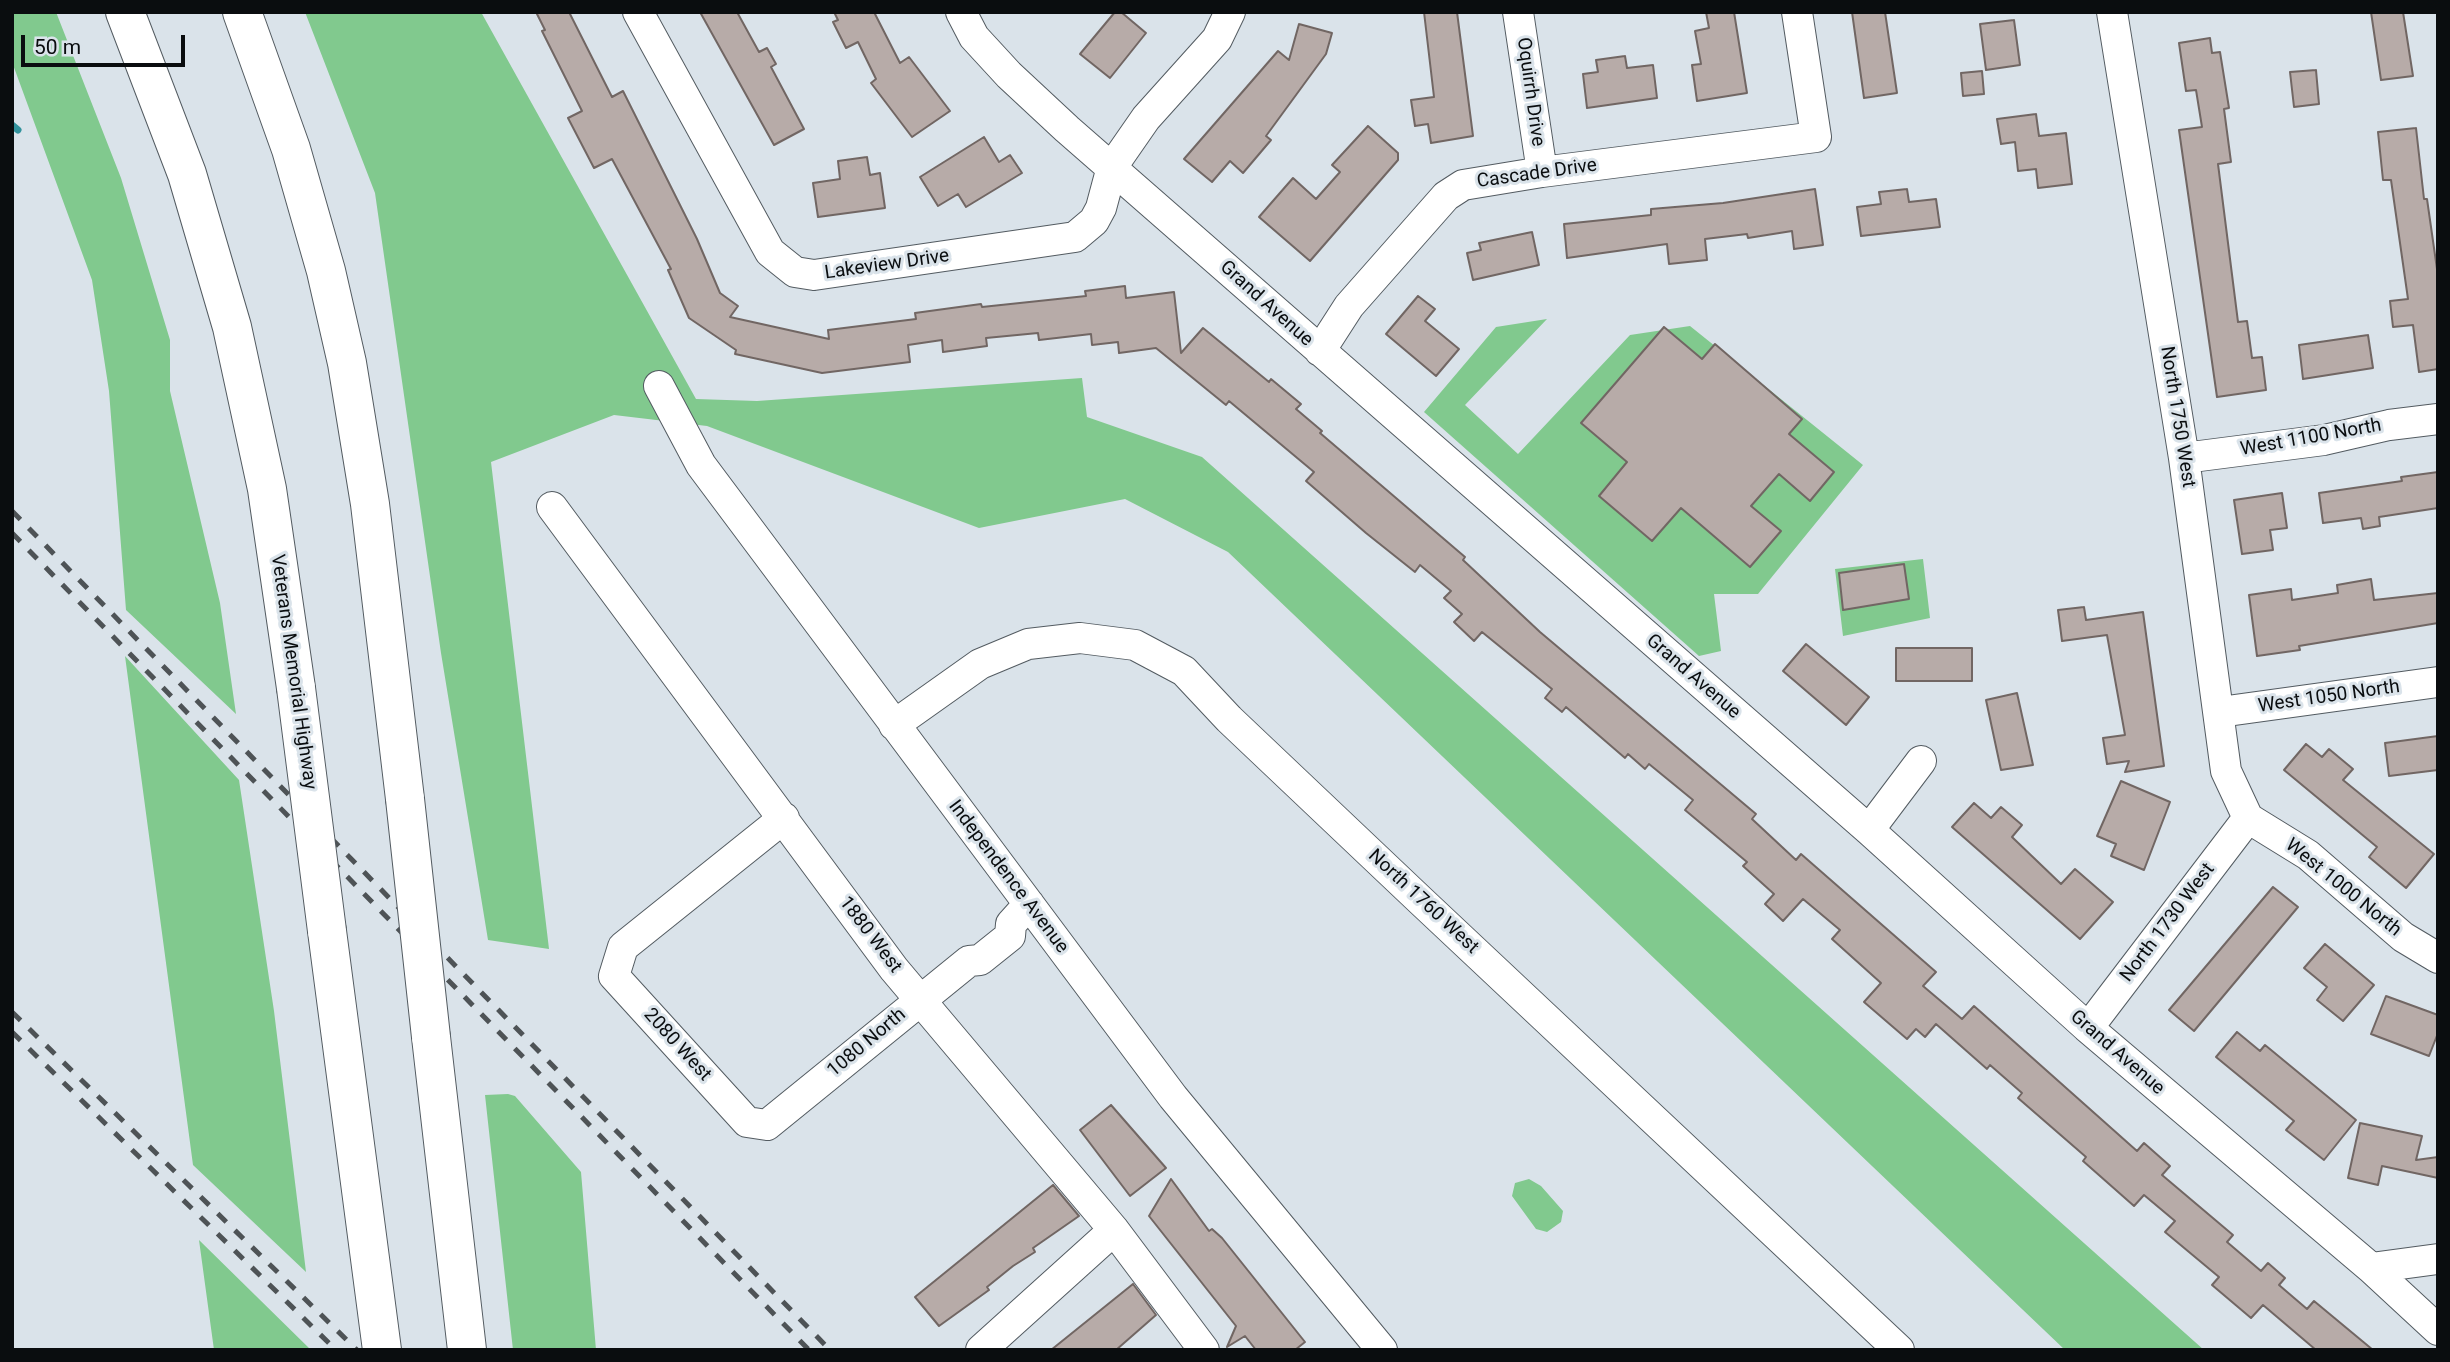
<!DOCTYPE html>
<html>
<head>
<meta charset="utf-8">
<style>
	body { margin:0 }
	#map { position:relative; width:2450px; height:1362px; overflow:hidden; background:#dae3ea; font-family:Roboto,sans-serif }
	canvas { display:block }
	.frame { position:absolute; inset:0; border:14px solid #0a0d0f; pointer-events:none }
	.scale { position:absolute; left:21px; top:35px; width:164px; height:32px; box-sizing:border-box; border:4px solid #0a0d0f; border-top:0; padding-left:9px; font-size:21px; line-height:24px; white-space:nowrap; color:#0a0d0f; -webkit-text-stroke:5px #dae3ea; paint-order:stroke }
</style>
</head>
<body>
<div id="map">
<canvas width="2450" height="1362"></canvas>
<div class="frame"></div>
<div class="scale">50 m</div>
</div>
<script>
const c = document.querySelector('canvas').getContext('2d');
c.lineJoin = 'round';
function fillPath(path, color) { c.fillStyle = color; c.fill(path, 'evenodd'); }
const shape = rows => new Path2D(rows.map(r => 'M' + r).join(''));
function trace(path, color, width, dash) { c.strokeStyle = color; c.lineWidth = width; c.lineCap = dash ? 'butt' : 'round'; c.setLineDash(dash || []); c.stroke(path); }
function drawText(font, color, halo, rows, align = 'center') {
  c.font = font + ' Roboto,sans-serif'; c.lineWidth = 6; c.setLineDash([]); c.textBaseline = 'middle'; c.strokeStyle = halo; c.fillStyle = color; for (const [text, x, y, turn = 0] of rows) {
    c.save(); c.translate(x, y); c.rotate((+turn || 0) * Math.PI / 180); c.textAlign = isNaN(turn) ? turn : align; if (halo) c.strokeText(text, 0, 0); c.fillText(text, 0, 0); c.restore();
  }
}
const green = shape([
	[12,12,56,12,121,178,170,340,170,391,220,603,236,714,126,610,109,391,92,280,12,62],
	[305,12,481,12,696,399,757,401,1082,378,1087,417,1202,457,2204,1350,2065,1350,1228,552,1125,499,979,528,707,426,614,415,491,462,549,949,488,940,441,653,375,193],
	[1547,319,1465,405,1518,454,1630,335,1690,326,1863,465,1758,594,1714,594,1721,651,1699,656,1424,412,1496,327],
	[1923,559,1930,618,1843,636,1835,569],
	[125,656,239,780,274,1011,306,1272,193,1165],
	[508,1094,515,1096,581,1172,596,1350,513,1350,485,1095],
	[1529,1179,1541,1186,1563,1211,1561,1222,1547,1232,1536,1229,1512,1196,1515,1183],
	[199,1240,311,1350,214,1350]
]);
const stream = shape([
	[12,125,18,130]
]);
const building = shape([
	[536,12,569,12,612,97,623,91,697,239,720,293,738,306,730,317,829,339,828,330,916,319,915,313,981,304,982,307,1086,296,1085,291,1125,286,1126,298,1174,292,1181,353,1203,328,1269,382,1271,379,1301,404,1296,409,1322,431,1320,433,1465,557,1463,560,1540,632,1756,814,1752,819,1796,860,1801,854,1936,972,1923,986,1962,1019,1974,1006,2137,1151,2144,1143,2170,1166,2162,1175,2233,1235,2227,1242,2261,1271,2268,1263,2285,1278,2279,1285,2307,1309,2314,1301,2373,1350,2316,1350,2263,1305,2251,1318,2212,1285,2219,1277,2165,1232,2175,1221,2144,1195,2134,1206,2083,1161,2086,1157,2018,1098,2022,1093,1990,1065,1987,1069,1936,1024,1925,1037,1916,1029,1907,1039,1864,1002,1881,983,1832,939,1840,930,1803,899,1783,921,1765,904,1774,894,1743,866,1747,862,1685,810,1693,800,1649,764,1645,769,1628,754,1625,758,1566,707,1562,712,1545,698,1552,689,1482,632,1474,641,1454,622,1462,614,1444,598,1451,591,1420,565,1415,572,1366,533,1306,481,1314,472,1229,401,1226,405,1156,348,1119,353,1118,342,1092,345,1091,334,1039,340,1038,333,986,338,987,346,943,352,942,340,908,345,910,362,822,373,735,354,736,350,689,318,668,270,671,269,612,159,594,168,568,118,582,111,542,31,545,30,536,12],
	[700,12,737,12,759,52,767,48,776,64,771,67,804,129,774,145,700,12],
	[834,12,874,12,900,63,909,57,950,111,912,137,871,83,876,79,858,42,846,48,833,22,838,20,834,12],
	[1115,12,1121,12,1146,33,1110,78,1080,54,1115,12],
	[1424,12,1457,12,1473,136,1431,143,1428,124,1415,126,1411,100,1434,97,1424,12],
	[1706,12,1734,12,1747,93,1697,101,1692,65,1701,64,1695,31,1709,28,1706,12],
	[1852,12,1885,12,1897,93,1864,98,1852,12],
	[2371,12,2403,12,2413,76,2381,80,2371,12],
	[2014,20,2020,65,1986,70,1980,24,2014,20],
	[1299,24,1332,33,1326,54,1266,136,1271,140,1243,173,1230,161,1212,182,1184,159,1278,51,1289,60,1299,24],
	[2210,38,2212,53,2220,52,2229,108,2224,109,2231,162,2218,164,2238,322,2247,321,2252,358,2262,357,2266,390,2217,397,2179,130,2202,127,2196,90,2186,91,2179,43,2210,38],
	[1625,56,1627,68,1653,65,1657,98,1587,108,1583,74,1598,72,1596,60,1625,56],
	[2316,70,2319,104,2294,107,2290,72,2316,70],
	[1982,71,1984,94,1963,96,1961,73,1982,71],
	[2036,114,2039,136,2066,133,2072,184,2038,188,2036,169,2018,171,2015,142,2001,144,1997,119,2036,114],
	[1368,126,1398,153,1398,160,1310,261,1259,217,1293,178,1316,199,1340,172,1332,165,1368,126],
	[2416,128,2424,199,2427,199,2438,276,2438,369,2419,372,2413,325,2393,327,2390,301,2408,299,2391,180,2383,180,2378,132,2416,128],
	[984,137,999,162,1010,155,1022,173,966,207,958,194,938,206,920,177,984,137],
	[867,157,870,175,880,173,885,208,818,217,813,183,840,179,838,161,867,157],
	[1815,189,1823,245,1794,249,1792,231,1748,238,1747,234,1705,239,1707,260,1669,264,1667,244,1567,258,1564,224,1651,215,1651,209,1723,203,1815,189],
	[1907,189,1909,202,1936,199,1940,227,1861,236,1857,207,1881,204,1879,192,1907,189],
	[1532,232,1539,265,1473,280,1467,253,1481,250,1479,243,1532,232],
	[1418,296,1435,309,1425,321,1459,349,1436,376,1386,334,1418,296],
	[1664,327,1702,359,1715,344,1802,419,1789,434,1834,472,1810,501,1779,474,1751,506,1781,531,1750,567,1681,508,1652,541,1599,496,1627,462,1581,423,1664,327],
	[2368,335,2373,368,2303,379,2299,345,2368,335],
	[2438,472,2438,508,2379,517,2380,526,2363,529,2361,518,2323,523,2319,493,2402,481,2401,477,2438,472],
	[2282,493,2287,528,2270,530,2273,550,2242,554,2234,500,2282,493],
	[1904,564,1909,599,1843,610,1839,573,1904,564],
	[2371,579,2374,600,2438,593,2438,623,2299,646,2300,650,2257,656,2249,595,2291,589,2292,600,2338,593,2337,585,2371,579],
	[2084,607,2086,620,2143,612,2164,766,2125,772,2129,761,2107,764,2103,738,2125,735,2107,635,2062,641,2058,610,2084,607],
	[1806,644,1869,697,1846,725,1783,671,1806,644],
	[1896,648,1972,648,1972,681,1896,681,1896,648],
	[2017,693,2033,765,2001,770,1986,700,2017,693],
	[2438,736,2438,770,2389,776,2385,743,2438,736],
	[2306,744,2322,757,2329,749,2353,769,2343,780,2434,854,2406,888,2369,857,2377,847,2284,770,2306,744],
	[2121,781,2170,802,2144,870,2111,856,2116,844,2097,836,2121,781],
	[1974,803,1991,818,2001,807,2022,825,2012,837,2061,884,2075,869,2113,902,2080,939,1952,827,1974,803],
	[2273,887,2298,907,2194,1031,2169,1010,2273,887],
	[2325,944,2374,985,2343,1021,2317,1000,2327,987,2304,968,2325,944],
	[2386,996,2438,1015,2438,1033,2429,1056,2371,1034,2386,996],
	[2237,1032,2260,1051,2265,1045,2356,1120,2324,1160,2286,1130,2294,1121,2216,1057,2237,1032],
	[1111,1105,1166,1168,1130,1196,1080,1130,1111,1105],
	[2360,1123,2422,1136,2416,1160,2438,1157,2438,1178,2382,1166,2378,1185,2348,1178,2360,1123],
	[1171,1179,1209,1231,1212,1229,1222,1238,1305,1342,1295,1350,1256,1350,1245,1336,1227,1347,1236,1326,1149,1216,1171,1179],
	[1053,1185,1079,1216,1033,1248,1035,1252,1013,1266,987,1287,989,1290,939,1326,915,1297,1053,1185],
	[1133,1284,1156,1315,1116,1350,1051,1350,1133,1284]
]);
const minor = shape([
	[638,12,770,252,795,272,814,275,1075,237,1094,221,1101,208,1112,167,1146,118,1217,39,1230,12],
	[961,12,974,37,1009,75,1067,129,1869,830,2088,1028,2371,1268,2438,1330],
	[1518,12,1542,172],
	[2112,12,2184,458,2226,771,2248,818],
	[1320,351,1349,306,1446,196,1463,185,1542,172,1816,137,1797,12],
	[659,386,701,465,1173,1097,1382,1350],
	[2184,458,2324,440,2389,425,2438,419],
	[552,507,894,969,1114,1230,1204,1350],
	[2220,712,2438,682],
	[894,725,980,664,1028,644,1080,638,1135,645,1184,671,1229,719,1420,900,1899,1350],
	[784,818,623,947,614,976,747,1122,767,1125,969,961,980,960,1010,936,1011,924,1029,904],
	[2248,818,2308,855,2403,937,2438,958],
	[1869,830,1921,761],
	[2088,1028,2248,818],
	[2371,1268,2438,1259],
	[981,1350,1114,1230]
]);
const highway = shape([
	[125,12,187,174,232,327,267,489,296,688],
	[242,12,291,149,326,271,347,363,370,504,405,799],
	[327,931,382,1350],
	[431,1037,467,1350]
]);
const rail = shape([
	[12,511,830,1350],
	[12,533,809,1350],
	[12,1012,357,1350],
	[12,1032,336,1350]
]);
const highwayBridge = shape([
	[296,688,327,931],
	[405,799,431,1037]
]);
const streetNames = [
	["Oquirrh Drive",1530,92,82],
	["Cascade Drive",1537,174,-8],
	["Lakeview Drive",887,265,-8],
	["Grand Avenue",1266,304,42],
	["North 1750 West",2177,417,81],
	["West 1100 North",2311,438,-10],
	["Veterans Memorial Highway",293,672,82],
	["Grand Avenue",1693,677,41],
	["West 1050 North",2329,697,-8],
	["Independence Avenue",1008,877,53],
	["West 1000 North",2343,888,39],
	["North 1760 West",1423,902,43],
	["North 1730 West",2168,923,-53],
	["1880 West",870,935,53],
	["1080 North",867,1043,-40],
	["2080 West",677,1045,48],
	["Grand Avenue",2117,1053,41]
];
fillPath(green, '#81c98e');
trace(stream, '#33939d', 7);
fillPath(building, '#b7aba8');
trace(building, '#716663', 2);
trace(minor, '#535b61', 32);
trace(highway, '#535b61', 40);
trace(minor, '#fff', 30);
trace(highway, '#fff', 38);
trace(rail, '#4e5356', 5, [12, 12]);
trace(highwayBridge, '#535b61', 40, []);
trace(highwayBridge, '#fff', 38);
drawText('19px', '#0a0d0f', '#dae3ea', streetNames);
</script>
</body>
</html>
